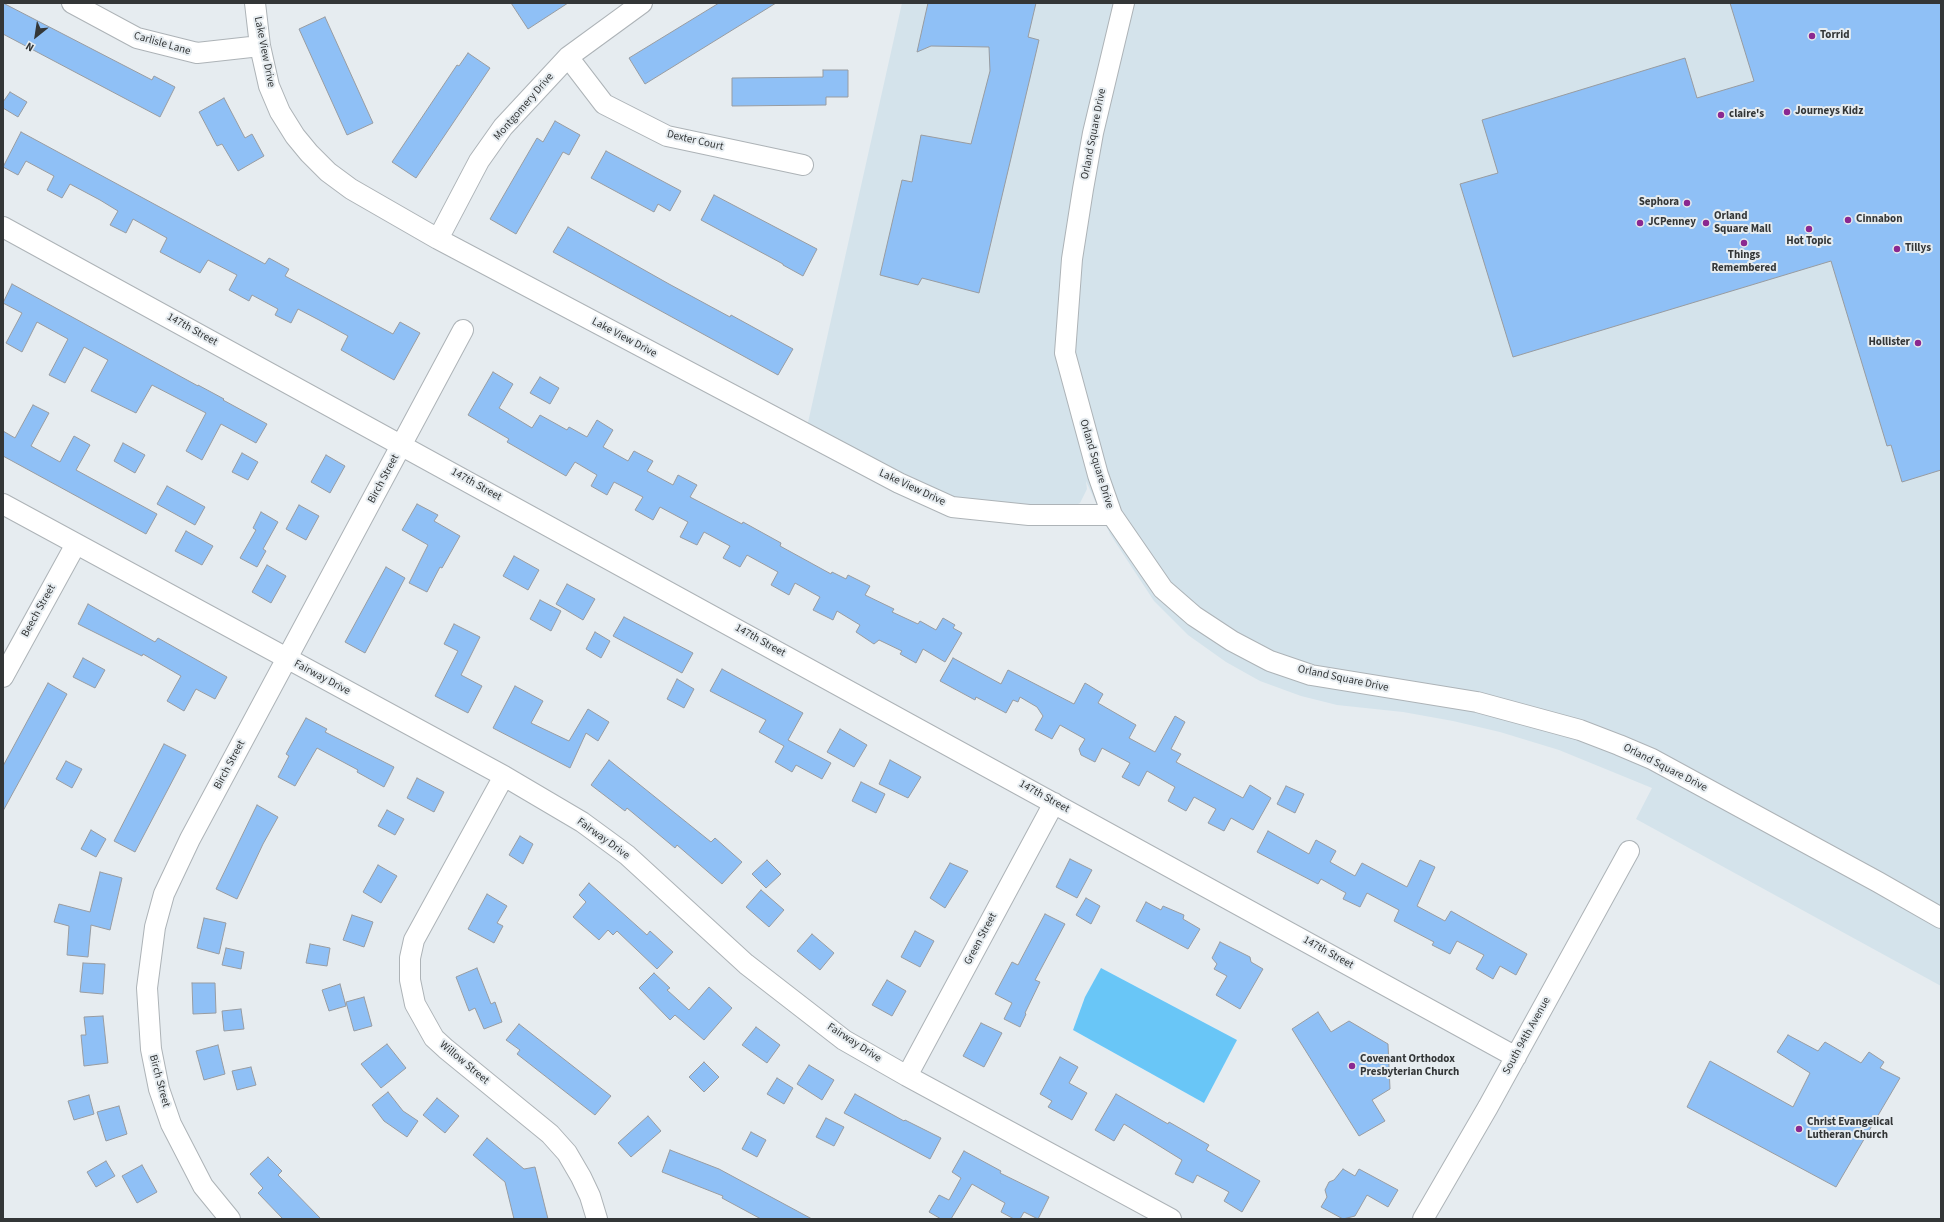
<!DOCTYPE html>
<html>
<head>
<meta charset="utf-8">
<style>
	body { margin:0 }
	#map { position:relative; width:1944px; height:1222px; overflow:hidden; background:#e6ecf0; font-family:"Source Sans 3",sans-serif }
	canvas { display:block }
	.frame { position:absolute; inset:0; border:4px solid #333637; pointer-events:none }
	.north { position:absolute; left:16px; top:16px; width:40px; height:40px; -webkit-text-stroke:3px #e6ecf0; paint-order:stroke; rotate:210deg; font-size:11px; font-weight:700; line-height:16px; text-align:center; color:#333637 }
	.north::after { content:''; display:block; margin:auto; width:14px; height:18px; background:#333637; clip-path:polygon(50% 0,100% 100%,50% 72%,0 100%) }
</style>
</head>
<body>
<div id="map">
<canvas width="1944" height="1222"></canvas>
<div class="frame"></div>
<div class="north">N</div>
</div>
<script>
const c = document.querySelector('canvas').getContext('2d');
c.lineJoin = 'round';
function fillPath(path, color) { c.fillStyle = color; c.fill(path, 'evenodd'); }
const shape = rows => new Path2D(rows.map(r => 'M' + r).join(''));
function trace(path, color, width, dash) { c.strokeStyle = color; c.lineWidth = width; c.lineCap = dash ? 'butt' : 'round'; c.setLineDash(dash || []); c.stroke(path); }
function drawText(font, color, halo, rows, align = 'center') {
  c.font = font + ' "Source Sans 3",sans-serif'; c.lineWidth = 4; c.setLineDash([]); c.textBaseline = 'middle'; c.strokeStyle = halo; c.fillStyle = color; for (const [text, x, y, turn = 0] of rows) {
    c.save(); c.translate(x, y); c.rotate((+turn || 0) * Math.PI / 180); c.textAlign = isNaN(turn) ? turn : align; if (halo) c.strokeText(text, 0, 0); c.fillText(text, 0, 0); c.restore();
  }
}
const built = shape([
	[902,3,1941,3,1941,986,1636,819,1652,788,1559,750,1500,732,1453,721,1403,712,1337,705,1301,696,1260,681,1226,662,1188,635,1154,601,1110,534,1086,481,1087,489,1080,503,1072,507,1052,511,953,500,807,427]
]);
const green = shape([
	[1101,968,1237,1040,1204,1103,1073,1030,1085,997]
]);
const building = shape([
	[3,3,152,80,154,76,175,87,160,117,3,34,3,3],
	[511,3,568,3,528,29,511,3],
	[719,3,776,3,645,84,629,58,719,3],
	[928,3,1036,3,1028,37,1039,40,979,293,922,278,918,285,880,275,902,180,912,182,921,135,971,144,990,71,989,47,931,46,917,52,928,3],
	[1730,3,1941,3,1941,470,1902,482,1891,445,1887,446,1831,261,1513,357,1460,184,1498,173,1482,120,1685,58,1697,98,1754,81,1730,3],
	[325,17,373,123,347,135,299,29,325,17],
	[468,53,490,68,416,178,392,162,457,65,459,66,468,53],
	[823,70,848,70,848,97,826,97,826,105,732,106,732,78,823,77,823,70],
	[10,92,27,102,18,117,3,108,3,102,10,92],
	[224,98,245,138,252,134,264,156,238,171,222,144,217,146,199,112,224,98],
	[555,121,580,135,569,155,563,152,516,234,490,219,537,138,543,142,555,121],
	[21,132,265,264,269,258,289,269,285,276,393,334,400,322,420,333,394,380,341,350,348,336,319,320,298,309,291,323,275,315,278,309,252,295,249,301,229,290,237,275,208,260,200,273,175,260,160,252,167,238,133,219,126,233,110,225,118,211,100,200,70,184,62,198,47,190,54,176,26,161,18,175,3,167,21,132],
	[606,151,681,191,670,211,658,204,654,212,591,178,606,151],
	[714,195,817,249,803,276,783,265,783,264,701,220,714,195],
	[568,227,669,284,730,317,731,315,793,349,778,375,553,252,568,227],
	[12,284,198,386,198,385,224,399,223,400,267,424,256,443,221,424,202,460,186,451,206,413,152,385,136,413,91,391,108,360,84,347,65,383,49,375,68,339,37,322,22,352,6,343,22,313,3,303,12,284],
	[493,372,513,384,499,408,532,428,540,415,567,430,569,427,587,437,597,420,613,430,603,447,628,461,634,451,653,461,647,471,673,485,678,475,697,485,690,497,742,524,743,522,781,543,780,546,831,574,832,572,846,579,848,575,870,586,865,595,894,609,892,612,918,624,920,621,936,630,943,618,955,625,953,628,962,633,945,662,923,649,916,663,900,654,902,651,879,640,874,644,856,632,860,625,837,611,833,620,813,610,820,597,795,583,789,595,771,585,778,572,747,555,740,567,723,558,730,546,704,532,697,545,680,537,688,522,660,507,653,520,635,510,643,497,614,482,607,495,591,486,597,475,575,462,566,476,507,442,509,439,468,415,493,372],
	[540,377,559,388,550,404,530,393,540,377],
	[33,405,49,413,31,446,60,462,74,436,90,445,76,470,157,514,146,534,3,456,3,431,15,438,33,405],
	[123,443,145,455,135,473,114,461,123,443],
	[242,453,258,462,248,480,232,472,242,453],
	[326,455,345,466,330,493,311,482,326,455],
	[167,486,205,507,195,525,157,504,167,486],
	[417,504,438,515,434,521,460,536,442,568,440,567,427,592,409,583,428,545,402,530,417,504],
	[299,505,319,516,306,540,286,529,299,505],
	[261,512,278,522,263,549,266,551,257,567,240,558,256,530,253,528,261,512],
	[186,531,213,546,202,565,175,551,186,531],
	[514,556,539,570,528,590,503,576,514,556],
	[267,565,286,576,271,603,252,592,267,565],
	[386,567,405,578,365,653,345,642,386,567],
	[567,584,595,599,583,620,556,604,567,584],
	[540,600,561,611,551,631,530,619,540,600],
	[88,604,155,642,158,638,227,677,215,699,196,689,184,711,167,701,181,676,143,654,142,656,78,624,88,604],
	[624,617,693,653,682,673,613,636,624,617],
	[454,624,480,637,461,675,482,686,468,713,435,696,458,651,444,644,454,624],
	[595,632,610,641,601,658,586,649,595,632],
	[83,658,105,670,95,688,73,677,83,658],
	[953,658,1001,684,1008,670,1074,704,1085,683,1103,694,1098,703,1136,725,1129,738,1155,752,1175,716,1185,722,1171,749,1181,754,1176,762,1243,798,1250,785,1271,798,1253,830,1231,818,1224,831,1208,823,1216,809,1194,797,1186,811,1168,801,1175,787,1147,771,1139,786,1122,777,1130,763,1102,748,1095,762,1081,755,1079,749,1085,739,1060,725,1052,739,1035,730,1043,716,1037,707,1020,697,1018,702,1013,700,1006,713,976,697,975,700,940,681,953,658],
	[722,669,803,713,788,740,831,763,822,779,796,765,792,772,775,762,784,746,759,732,766,720,710,691,722,669],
	[677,679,694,689,684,708,667,699,677,679],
	[48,683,67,694,3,811,3,766,48,683],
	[515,686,543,701,531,723,569,741,588,709,609,722,598,741,586,733,570,768,493,728,515,686],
	[306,718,327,729,325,732,394,767,384,787,357,772,358,770,317,748,295,786,278,777,289,756,286,754,306,718],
	[840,729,867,745,854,767,827,752,840,729],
	[164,744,186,755,135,852,114,841,164,744],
	[609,760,711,842,715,838,742,862,722,884,677,845,675,848,627,808,625,811,591,785,609,760],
	[890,760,921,777,908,798,879,784,890,760],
	[66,761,82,769,72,788,56,779,66,761],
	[417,778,444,792,434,812,407,798,417,778],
	[861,782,885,794,876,813,852,801,861,782],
	[1286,786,1304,794,1295,813,1277,804,1286,786],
	[257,805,278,817,263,844,237,899,216,889,257,805],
	[387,810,404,819,395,835,378,826,387,810],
	[91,830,106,839,96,857,81,849,91,830],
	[1268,831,1309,854,1316,840,1336,851,1330,862,1355,876,1362,863,1407,887,1420,860,1435,867,1417,906,1445,921,1451,911,1527,954,1516,975,1500,966,1493,979,1476,969,1484,955,1457,941,1450,954,1432,945,1434,942,1394,921,1399,910,1367,893,1360,907,1343,899,1346,893,1321,879,1318,884,1257,852,1268,831],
	[520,836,533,844,523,864,509,855,520,836],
	[1070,859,1092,870,1077,898,1056,887,1070,859],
	[767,860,781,874,766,888,752,874,767,860],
	[950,863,968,871,945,908,930,898,950,863],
	[378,865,397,876,381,903,363,892,378,865],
	[100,872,122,878,110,930,91,925,88,957,67,955,69,926,54,922,59,904,90,912,100,872],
	[589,883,647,935,650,931,673,952,657,969,617,931,613,935,608,930,599,940,573,917,586,902,579,895,589,883],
	[761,890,784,910,769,927,746,907,761,890],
	[487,894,507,906,497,923,503,926,494,943,468,929,487,894],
	[1086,898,1100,906,1091,924,1076,915,1086,898],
	[1146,902,1161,910,1163,906,1184,915,1183,919,1200,929,1188,949,1136,921,1146,902],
	[1045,914,1065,924,1035,980,1040,982,1025,1013,1026,1014,1020,1027,1004,1019,1012,1003,995,994,1012,962,1018,965,1045,914],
	[352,915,373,922,364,947,343,940,352,915],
	[204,918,226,923,219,954,197,948,204,918],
	[915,931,934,941,920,967,901,957,915,931],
	[812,934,834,953,820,970,797,951,812,934],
	[1220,942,1250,957,1251,962,1263,969,1240,1009,1216,995,1227,976,1214,969,1217,964,1212,958,1220,942],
	[310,944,330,948,327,966,306,963,310,944],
	[226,948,244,952,241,969,222,965,226,948],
	[83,963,105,964,103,994,80,992,83,963],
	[477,968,491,1004,495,1002,502,1022,484,1029,475,1008,469,1011,456,977,477,968],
	[654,973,670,988,667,990,689,1010,709,987,732,1008,704,1040,675,1015,670,1020,639,988,654,973],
	[887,980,906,991,892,1016,872,1005,887,980],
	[192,983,215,983,216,1013,193,1014,192,983],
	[340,984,346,1006,329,1011,322,990,340,984],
	[364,997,372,1026,354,1031,346,1002,364,997],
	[241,1009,244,1029,224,1031,222,1011,241,1009],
	[1318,1012,1331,1032,1349,1021,1388,1044,1390,1089,1372,1100,1385,1121,1359,1136,1292,1029,1318,1012],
	[103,1016,108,1063,84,1066,81,1035,86,1035,84,1017,103,1016],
	[981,1023,1002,1033,984,1067,963,1056,981,1023],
	[519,1024,611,1096,595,1115,517,1054,520,1050,506,1040,519,1024],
	[756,1027,780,1045,767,1063,742,1045,756,1027],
	[1788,1035,1818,1051,1825,1042,1861,1063,1869,1052,1884,1062,1880,1068,1900,1078,1836,1187,1687,1107,1710,1061,1793,1107,1810,1073,1777,1052,1788,1035],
	[387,1044,406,1068,381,1088,361,1064,387,1044],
	[218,1045,225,1074,204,1080,196,1051,218,1045],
	[1060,1057,1078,1067,1069,1083,1087,1093,1072,1120,1048,1107,1052,1101,1040,1094,1060,1057],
	[704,1062,719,1077,704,1092,689,1077,704,1062],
	[809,1065,834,1080,822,1100,797,1084,809,1065],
	[251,1067,256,1085,237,1090,232,1071,251,1067],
	[777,1078,793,1088,784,1104,767,1094,777,1078],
	[388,1092,403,1111,418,1121,407,1137,384,1121,372,1105,388,1092],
	[855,1094,904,1121,905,1120,941,1138,930,1159,844,1113,855,1094],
	[1116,1094,1168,1124,1169,1122,1209,1145,1206,1150,1260,1181,1242,1212,1224,1201,1229,1192,1197,1175,1193,1183,1175,1174,1182,1160,1124,1124,1114,1141,1095,1130,1116,1094],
	[89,1095,94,1114,74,1120,68,1101,89,1095],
	[437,1098,459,1116,445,1133,423,1115,437,1098],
	[119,1106,127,1134,106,1141,97,1112,119,1106],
	[648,1116,661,1131,631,1157,618,1143,648,1116],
	[826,1118,844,1127,834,1146,816,1137,826,1118],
	[751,1132,766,1140,757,1157,742,1149,751,1132],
	[487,1138,524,1169,535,1167,548,1219,514,1219,505,1182,473,1155,487,1138],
	[670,1150,719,1169,812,1219,761,1219,722,1198,723,1196,662,1172,670,1150],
	[964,1151,1001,1171,1000,1173,1049,1197,1038,1219,1024,1212,1020,1219,1014,1219,1001,1212,1005,1203,972,1184,951,1219,941,1219,929,1212,939,1195,949,1200,961,1178,952,1172,964,1151],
	[268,1157,282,1171,278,1175,321,1219,283,1219,258,1193,263,1188,250,1174,268,1157],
	[106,1161,115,1176,96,1187,87,1172,106,1161],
	[142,1165,157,1192,137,1203,122,1176,142,1165],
	[1343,1169,1355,1176,1359,1169,1398,1190,1388,1207,1367,1195,1355,1216,1343,1219,1321,1207,1327,1197,1325,1190,1329,1182,1334,1180,1343,1169]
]);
const minor = shape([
	[72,3,137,38,197,53,260,46],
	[255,3,260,46,269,86,280,112,295,136,309,153,328,172,351,189,438,239,899,483,952,507,1029,515,1112,515],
	[1124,3,1093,133,1083,189,1072,259,1065,353,1098,475,1112,515,1163,589,1194,616,1232,641,1270,661,1311,675,1477,702,1580,730,1619,745,1652,759,1878,882,1941,918],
	[568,57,604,104,667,136,803,165],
	[3,227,1516,1057],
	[438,239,479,161,503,127,568,57,642,3],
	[3,504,504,776,582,822,627,855,746,964,844,1040,907,1076,1171,1219],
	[3,677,76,544],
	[504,776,414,940,410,958,410,980,415,1004,434,1038,446,1049,550,1134,567,1153,581,1177,590,1196,597,1219],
	[907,1076,1054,803],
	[230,1219,203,1186,171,1124,159,1089,151,1049,147,988,155,927,164,894,190,839,463,330],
	[1423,1219,1488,1107,1629,851]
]);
const markers = [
	[1812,36,4,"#8b2890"],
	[1787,112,4,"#8b2890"],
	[1721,115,4,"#8b2890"],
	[1687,203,4,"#8b2890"],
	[1848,220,4,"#8b2890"],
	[1640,223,4,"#8b2890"],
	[1706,223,4,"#8b2890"],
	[1809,229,4,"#8b2890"],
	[1744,243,4,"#8b2890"],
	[1897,249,4,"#8b2890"],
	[1918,343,4,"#8b2890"],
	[1352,1066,4,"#8b2890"],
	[1799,1129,4,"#8b2890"]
];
const poiNames = [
	["Torrid",1820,36],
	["Journeys Kidz",1795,112],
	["claire's",1729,115],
	["Sephora",1679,203,"right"],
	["Orland",1714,217],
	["Square Mall",1714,230],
	["Cinnabon",1856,220],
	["JCPenney",1648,223],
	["Hot Topic",1809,242,"center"],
	["Tillys",1905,249],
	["Things",1744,256,"center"],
	["Remembered",1744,269,"center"],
	["Hollister",1910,343,"right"],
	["Covenant Orthodox",1360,1060],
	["Presbyterian Church",1360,1073],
	["Christ Evangelical",1807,1123],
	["Lutheran Church",1807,1136]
];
const streetNames = [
	["Carlisle Lane",162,44,16],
	["Lake View Drive",264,52,79],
	["Montgomery Drive",524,107,-49],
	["Orland Square Drive",1094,134,-79],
	["Dexter Court",695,141,13],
	["147th Street",192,330,29],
	["Lake View Drive",624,338,28],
	["Orland Square Drive",1096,464,73],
	["Birch Street",384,479,-62],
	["147th Street",476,485,29],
	["Lake View Drive",912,488,25],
	["Beech Street",39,611,-61],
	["147th Street",760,641,29],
	["Fairway Drive",322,678,28],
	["Orland Square Drive",1343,679,12],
	["Birch Street",230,765,-62],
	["Orland Square Drive",1665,768,27],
	["147th Street",1044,797,29],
	["Fairway Drive",603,839,36],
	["Green Street",981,939,-62],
	["147th Street",1328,953,29],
	["South 94th Avenue",1527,1036,-61],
	["Fairway Drive",854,1043,33],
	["Willow Street",464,1063,40],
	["Birch Street",159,1081,75]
];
fillPath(built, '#d4e3eb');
fillPath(green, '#69c6f7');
fillPath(building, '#8fc0f6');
trace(building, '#989ca1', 1);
trace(minor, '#adb3b7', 22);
trace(minor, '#fff', 20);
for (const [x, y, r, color] of markers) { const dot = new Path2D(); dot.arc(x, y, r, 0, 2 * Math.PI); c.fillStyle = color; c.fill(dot); trace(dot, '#e6ecf0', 1.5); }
drawText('bold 11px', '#333637', '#e6ecf0', poiNames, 'left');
drawText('11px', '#333637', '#e6ecf0', streetNames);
</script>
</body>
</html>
